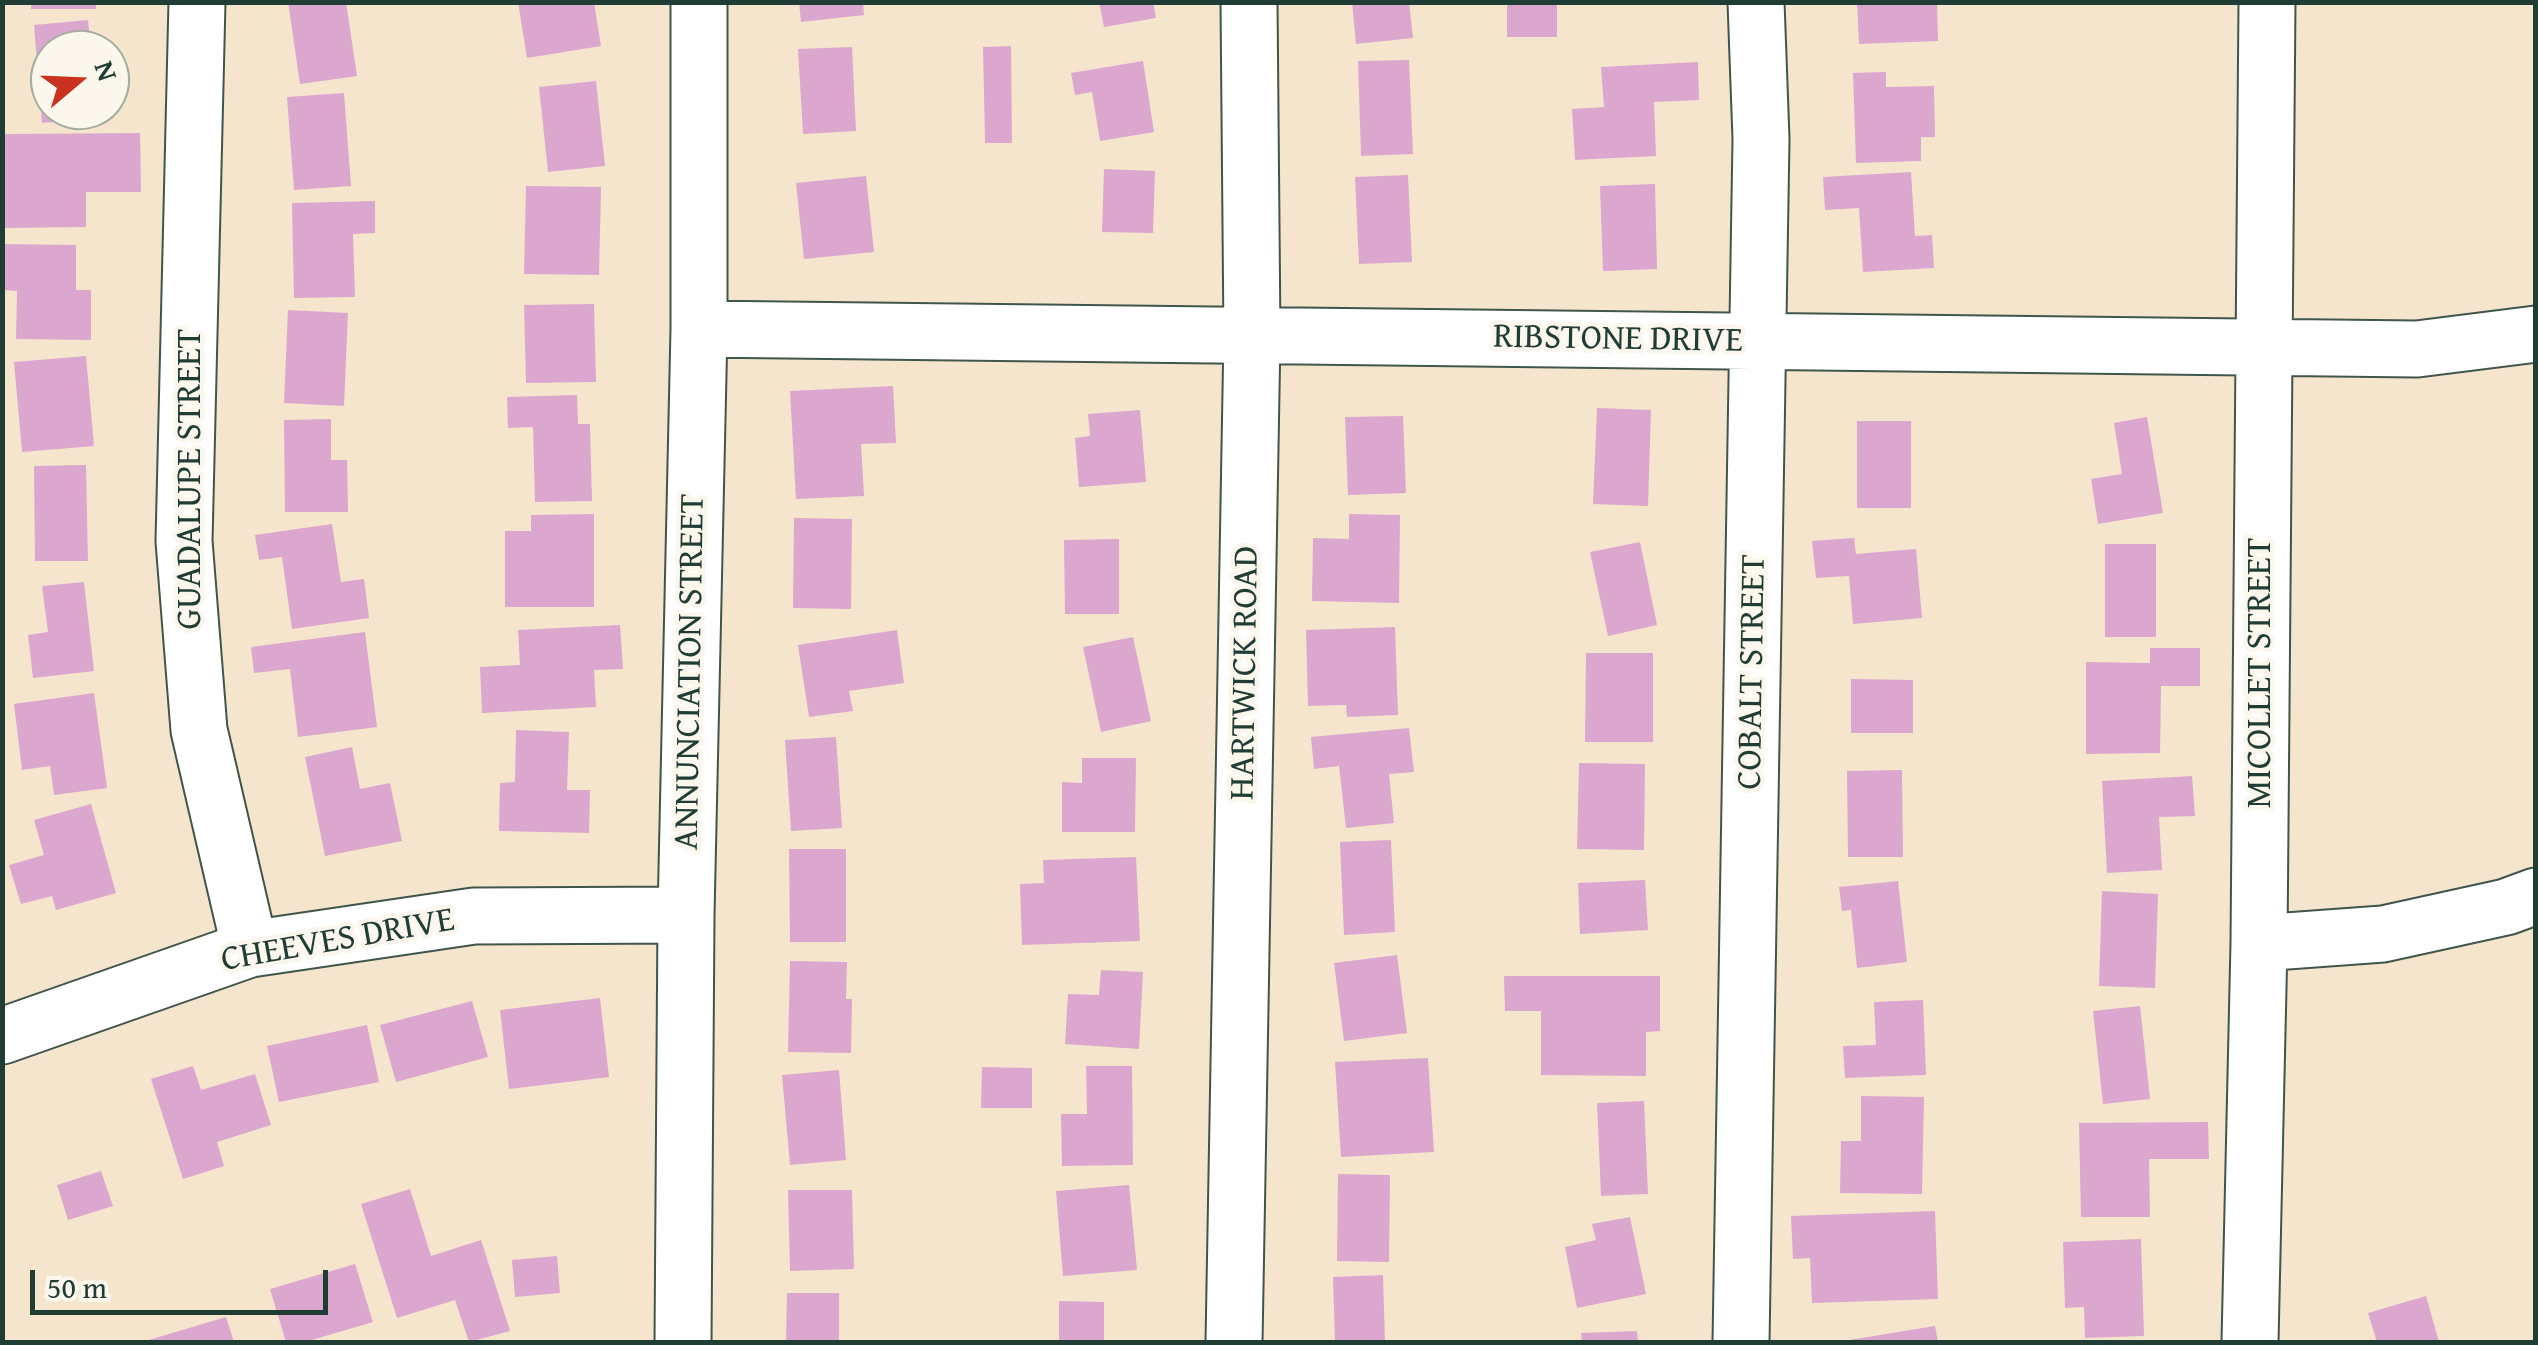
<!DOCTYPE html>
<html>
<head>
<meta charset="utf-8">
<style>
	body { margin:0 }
	#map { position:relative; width:2538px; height:1345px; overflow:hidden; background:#f5e5cc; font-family:"Gentium Book Plus",serif }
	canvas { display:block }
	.frame { position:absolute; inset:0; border:5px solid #1f3d34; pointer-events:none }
	.north { position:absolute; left:30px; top:30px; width:100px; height:100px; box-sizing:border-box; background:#fbf7ec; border:2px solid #a3ada2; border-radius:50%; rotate:71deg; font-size:28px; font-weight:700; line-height:40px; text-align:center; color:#1f3d34 }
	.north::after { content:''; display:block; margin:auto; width:35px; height:45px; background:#c8321e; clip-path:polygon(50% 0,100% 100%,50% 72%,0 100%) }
	.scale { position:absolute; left:30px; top:1270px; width:298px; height:45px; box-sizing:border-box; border:5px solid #1f3d34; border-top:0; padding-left:12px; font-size:30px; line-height:35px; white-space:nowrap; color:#1f3d34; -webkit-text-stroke:8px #fbf7ec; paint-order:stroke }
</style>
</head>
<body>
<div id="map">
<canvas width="2538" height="1345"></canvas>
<div class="frame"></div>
<div class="north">N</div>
<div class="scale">50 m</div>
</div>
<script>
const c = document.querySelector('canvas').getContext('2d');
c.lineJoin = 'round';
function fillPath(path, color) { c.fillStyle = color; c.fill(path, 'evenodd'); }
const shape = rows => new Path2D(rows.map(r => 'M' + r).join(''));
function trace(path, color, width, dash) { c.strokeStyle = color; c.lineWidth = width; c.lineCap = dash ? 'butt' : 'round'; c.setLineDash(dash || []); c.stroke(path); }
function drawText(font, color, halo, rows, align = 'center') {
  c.font = font + ' "Gentium Book Plus",serif'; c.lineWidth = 9; c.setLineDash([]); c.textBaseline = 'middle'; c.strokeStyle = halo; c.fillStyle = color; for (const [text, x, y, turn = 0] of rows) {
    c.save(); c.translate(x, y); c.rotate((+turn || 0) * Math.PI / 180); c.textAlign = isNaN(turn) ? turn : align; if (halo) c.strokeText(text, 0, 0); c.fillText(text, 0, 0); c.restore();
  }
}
const building = shape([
	[31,2,96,2,96,9,31,9],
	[288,2,346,2,357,76,300,84],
	[518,2,594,2,601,46,527,58],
	[799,2,863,2,864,15,801,22],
	[1099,2,1153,2,1156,18,1104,27],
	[1352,2,1409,2,1413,38,1356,44],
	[1507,2,1557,2,1557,37,1507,37],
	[1857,2,1937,2,1938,41,1859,44],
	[88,20,91,50,50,50,50,110,96,110,97,118,42,123,34,25],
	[1011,46,1012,143,985,143,983,47],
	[852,47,856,131,803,134,798,49],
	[1409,60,1413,154,1361,156,1358,61],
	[1143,61,1154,132,1100,141,1092,92,1075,95,1071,73],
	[1698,62,1699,100,1654,102,1656,156,1575,160,1572,109,1604,107,1601,67],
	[1886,72,1886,87,1934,86,1935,137,1921,137,1921,161,1856,163,1853,73],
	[596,81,605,166,548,172,539,87],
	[344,93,351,186,294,190,287,97],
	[140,133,141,192,86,192,86,227,5,228,4,134],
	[1104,169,1155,171,1153,233,1102,232],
	[1911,172,1915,236,1932,235,1934,268,1863,272,1859,208,1825,210,1823,177],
	[1408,175,1412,262,1359,264,1355,177],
	[866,176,874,252,804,259,796,183],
	[1655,184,1657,269,1603,271,1600,186],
	[526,186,601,187,599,275,524,274],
	[375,201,375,233,353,234,355,297,294,298,292,203],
	[2,244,76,245,76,290,91,290,91,340,16,339,17,291,2,290],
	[594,304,596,382,526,383,524,305],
	[288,310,348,313,344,406,284,403],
	[86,356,94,446,22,452,14,362],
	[893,386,896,443,861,444,864,496,796,499,790,391],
	[577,395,578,424,590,424,592,501,535,502,533,427,508,428,507,397],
	[1597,408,1651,410,1648,506,1593,504],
	[1140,410,1146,482,1079,487,1075,438,1090,436,1088,414],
	[1403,416,1406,493,1348,495,1345,417],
	[2147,417,2163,513,2098,524,2091,479,2122,474,2114,423],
	[331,419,331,460,347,460,348,512,285,512,284,420],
	[1857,421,1911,421,1911,508,1857,508],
	[86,465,88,561,35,561,34,466],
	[594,514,594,607,505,607,505,531,531,531,531,515],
	[1349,514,1400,515,1399,603,1312,601,1313,538,1349,539],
	[794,518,852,519,851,609,793,608],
	[332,524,341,582,364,579,369,618,292,629,282,557,259,560,255,535],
	[1854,538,1856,554,1916,549,1922,618,1853,624,1849,576,1816,578,1812,541],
	[1119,539,1119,614,1065,614,1064,540],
	[1640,542,1657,625,1608,636,1590,552],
	[2105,544,2156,544,2156,637,2105,637],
	[84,582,94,671,33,678,28,635,48,632,42,586],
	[620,625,623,669,594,670,596,707,482,713,480,667,520,665,518,630],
	[1395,627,1398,715,1347,717,1346,705,1308,706,1306,630],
	[897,630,904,683,849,691,853,711,809,717,798,645],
	[365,632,377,727,298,737,290,669,254,673,251,647],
	[1133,637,1151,721,1101,732,1083,647],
	[2150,648,2200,648,2200,686,2161,686,2160,753,2086,754,2086,662,2150,663],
	[1586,653,1653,653,1653,742,1585,742],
	[1851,679,1913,680,1913,733,1851,733],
	[94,693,107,788,54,795,50,766,22,770,14,704],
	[1409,728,1414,772,1389,774,1394,823,1346,828,1339,766,1314,769,1311,737],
	[516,730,569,732,567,790,590,790,589,833,499,831,500,783,515,782],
	[836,737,842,828,791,831,785,740],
	[352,747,360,789,390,783,402,841,325,856,305,757],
	[1082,758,1136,758,1135,832,1062,832,1062,782,1082,783],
	[1579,763,1645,764,1644,850,1577,849],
	[1902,770,1903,857,1848,857,1847,771],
	[2192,776,2195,816,2159,817,2162,870,2107,873,2102,781],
	[91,804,116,893,56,910,52,896,21,904,9,865,44,855,34,820],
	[1391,840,1395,932,1344,935,1340,842],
	[789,849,846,849,846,942,790,942],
	[1136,857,1140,941,1022,945,1020,884,1044,883,1043,860],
	[1645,880,1648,930,1580,934,1578,883],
	[1898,881,1907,962,1857,968,1851,910,1842,911,1839,887],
	[2102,891,2158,894,2155,988,2099,986],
	[1397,955,1407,1033,1344,1041,1334,963],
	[790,961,847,962,846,999,852,999,851,1053,788,1052],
	[1101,970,1143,972,1139,1049,1065,1044,1068,994,1099,995],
	[1504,976,1660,976,1660,1031,1646,1032,1646,1076,1541,1075,1541,1011,1505,1011],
	[600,998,609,1077,509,1089,500,1010],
	[1923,1000,1926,1075,1845,1078,1843,1046,1876,1045,1874,1002],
	[472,1001,488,1057,396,1082,380,1025],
	[2140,1006,2150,1099,2103,1104,2093,1011],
	[367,1025,379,1082,279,1102,267,1046],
	[1428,1058,1434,1152,1341,1157,1335,1062],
	[193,1066,201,1090,255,1074,271,1125,217,1142,224,1166,183,1179,151,1079],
	[1086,1066,1132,1066,1133,1165,1062,1166,1061,1114,1087,1114],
	[982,1067,1032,1068,1032,1108,981,1108],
	[839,1070,846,1160,790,1165,782,1075],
	[1861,1096,1924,1097,1922,1194,1840,1193,1841,1141,1861,1141],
	[1644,1101,1648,1194,1601,1196,1597,1103],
	[2208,1122,2209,1159,2149,1159,2150,1217,2081,1217,2079,1123],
	[101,1171,113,1206,68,1220,57,1185],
	[1338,1174,1390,1175,1389,1262,1337,1261],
	[1129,1185,1137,1270,1063,1276,1056,1191],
	[410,1189,431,1256,481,1240,510,1331,469,1342,455,1300,397,1318,361,1204],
	[788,1190,852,1190,854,1269,790,1271],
	[1935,1211,1938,1299,1812,1303,1810,1258,1793,1259,1791,1216],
	[1630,1217,1646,1294,1577,1308,1565,1247,1596,1240,1592,1224],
	[2141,1239,2144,1336,2085,1338,2084,1307,2065,1308,2063,1242],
	[557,1256,560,1293,515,1297,512,1260],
	[355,1264,373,1322,305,1342,286,1342,270,1289],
	[1383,1275,1385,1342,1335,1342,1333,1277],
	[787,1293,839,1293,839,1342,786,1342],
	[2426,1296,2439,1342,2377,1342,2368,1313],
	[1059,1301,1104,1302,1104,1342,1059,1342],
	[226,1317,234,1342,142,1342],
	[1935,1326,1938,1342,1849,1342,1849,1340],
	[1637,1331,1638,1342,1582,1342,1581,1333]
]);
const minor = shape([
	[197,2,184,541,199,730,250,949],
	[699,329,2417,349,2536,334],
	[2259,943,2383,934,2506,907,2536,896],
	[2,1036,250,949,474,916,686,915],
	[683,1342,686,915,699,329,699,2],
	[1234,1342,1252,336,1249,2],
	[1741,1342,1761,139,1756,2],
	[2250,1342,2259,943,2267,2]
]);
const streetNames = [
	["RIBSTONE DRIVE",1618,340,1],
	["GUADALUPE STREET",191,479,-90],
	["ANNUNCIATION STREET",691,672,-89],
	["COBALT STREET",1753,672,-89],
	["HARTWICK ROAD",1246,673,-89],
	["MICOLLET STREET",2261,673,-90],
	["CHEEVES DRIVE",338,941,-10]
];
fillPath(building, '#dca7cf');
trace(minor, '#3f564b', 59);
trace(minor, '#fff', 55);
drawText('35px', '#1f3d34', '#fbf7ec', streetNames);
</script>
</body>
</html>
